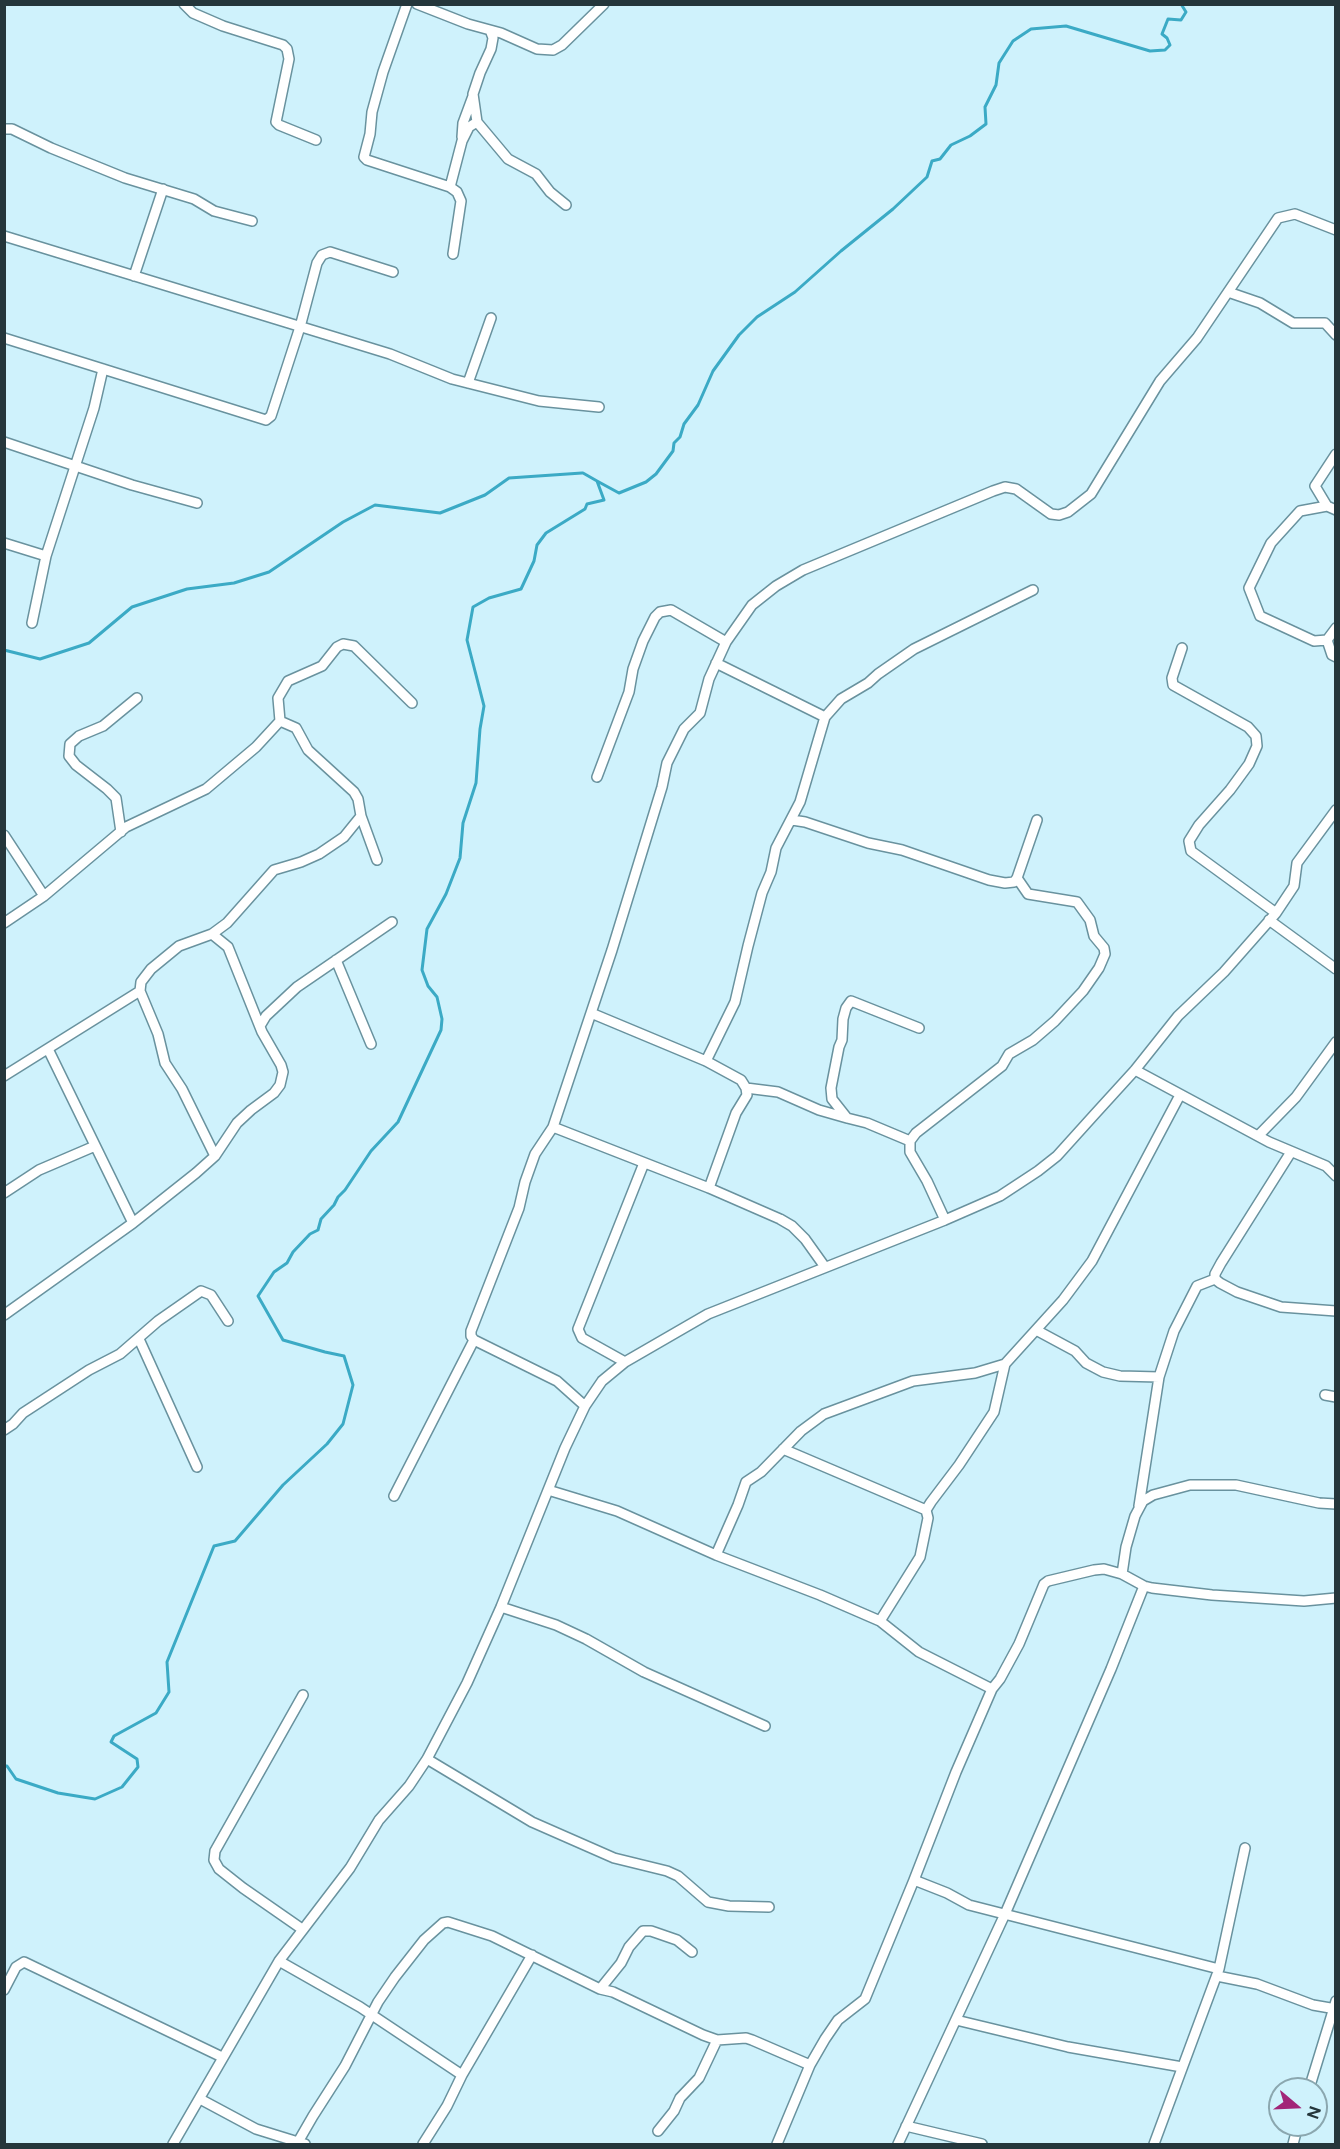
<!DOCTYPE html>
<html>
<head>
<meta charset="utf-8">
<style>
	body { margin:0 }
	#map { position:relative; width:1340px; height:2149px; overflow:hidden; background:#cff2fc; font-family:"Public Sans",sans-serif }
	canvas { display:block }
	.frame { position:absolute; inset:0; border:6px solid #25363b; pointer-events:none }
	.north { position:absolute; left:1268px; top:2077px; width:60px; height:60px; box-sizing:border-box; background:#cff2fc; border:2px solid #8ba7af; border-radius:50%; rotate:109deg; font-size:16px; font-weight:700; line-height:24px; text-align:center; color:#25363b }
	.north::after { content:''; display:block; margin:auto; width:21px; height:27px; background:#a22578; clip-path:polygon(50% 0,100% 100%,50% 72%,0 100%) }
</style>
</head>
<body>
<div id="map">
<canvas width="1340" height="2149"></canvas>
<div class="frame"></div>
<div class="north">N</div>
</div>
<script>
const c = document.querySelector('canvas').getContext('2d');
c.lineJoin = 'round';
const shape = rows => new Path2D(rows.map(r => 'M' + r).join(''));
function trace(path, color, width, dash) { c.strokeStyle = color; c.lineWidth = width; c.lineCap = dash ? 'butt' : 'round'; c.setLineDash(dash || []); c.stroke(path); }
const stream = shape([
	[4,650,40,659,89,643,132,607,187,589,234,583,269,572,343,522,375,505,440,513,485,495,509,478,582,473],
	[4,1766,7,1766,16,1779,58,1793,95,1799,122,1787,138,1767,137,1759,111,1742,114,1736,156,1713,169,1692,167,1662,214,1546,235,1541,283,1485,327,1444,343,1424,353,1385,344,1356,325,1352,283,1340,258,1296,274,1272,287,1263,293,1252,310,1234,318,1230,321,1219,334,1205,338,1197,345,1190,371,1151,398,1122,441,1030,442,1019,437,997,428,986,422,970,427,929,446,894,460,858,463,823,476,783,480,729,484,706,467,640,473,607,489,598,521,589,534,561,537,545,546,533,585,509,587,504,604,500,597,481,583,473,597,481,619,493,646,482,656,474,673,451,674,443,680,437,684,424,698,405,713,371,739,335,757,317,795,292,841,251,893,209,927,177,932,161,940,159,951,145,970,136,986,124,985,107,996,85,999,63,1013,41,1031,29,1066,26,1150,51,1165,50,1170,45,1167,38,1162,34,1168,19,1181,20,1186,12,1181,4]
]);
const street = shape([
	[184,4,193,13,223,26,283,45,287,49,289,59,276,122,279,125,316,140],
	[407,4,383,72,372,112,370,134,364,157,367,160,450,187],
	[417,4,468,24,501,33,537,49,553,50,562,45,604,4],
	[490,30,493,38,491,49,480,73,473,94,477,122,508,159,536,174,550,192,566,205],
	[4,129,12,129,51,148,125,178,194,199,214,211,252,221],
	[462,137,463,123,473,96],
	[4,236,390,354,452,379,539,401,599,407],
	[453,254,461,201,457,192,450,187,462,141,469,127,477,122],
	[134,276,163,189],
	[1228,292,1260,303,1293,323,1325,323,1336,335],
	[4,338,266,420,271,416,300,327,317,263,322,255,330,252,393,272],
	[468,383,491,318],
	[4,442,132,485,197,503],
	[1336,454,1315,486,1327,506,1336,510],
	[1327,506,1300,511,1271,543,1249,588,1260,616,1314,641,1327,640],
	[4,543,46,556],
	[32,623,46,556,94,408,103,369],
	[1336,628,1327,640,1332,655,1336,657],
	[1182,648,1172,678,1173,685,1248,727,1256,736,1257,746,1249,764,1230,790,1199,825,1189,841,1191,851,1276,913],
	[716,663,825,717],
	[280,721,278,698,288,681,322,666,337,647,343,644,354,646,412,703],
	[597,777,629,692,633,669,643,641,655,617,660,612,671,610,726,642],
	[792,820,805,822,868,843,902,850,989,880,1005,883,1014,882,1017,878,1037,820],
	[121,832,116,798,107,789,76,765,69,756,70,744,79,736,103,726,137,698],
	[4,835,44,896,126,827,206,789,256,747,280,721,296,728,308,750,354,792,358,799,361,816,377,860],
	[1269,920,1336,969],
	[4,923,44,896],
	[336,960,371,1044],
	[591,1013,706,1061,741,1080,746,1088,747,1095,736,1113,709,1188],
	[260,1026,266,1016,297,987,392,922],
	[48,1049,133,1223],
	[706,1061,735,1002,748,946,762,893,771,872,776,848,800,802,825,717,841,699,868,683,878,674,914,649,1033,590],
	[1135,1070,1269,1142,1326,1166,1336,1176],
	[4,1076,140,991],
	[746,1088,778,1092,819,1110,847,1118],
	[553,1127,709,1188,780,1219,792,1226,805,1239,825,1267],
	[1258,1136,1296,1097,1336,1042],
	[910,1141,867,1123,847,1118,832,1099,831,1088,839,1047,842,1040,843,1019,846,1008,851,1001,919,1028],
	[1291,1152,1221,1263,1215,1274,1215,1279,1220,1283,1237,1292,1281,1307,1336,1311],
	[215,1156,182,1089,165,1063,158,1034,140,991,141,982,151,969,179,946,212,934,227,923,274,870,301,862,319,854,344,837,361,816],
	[4,1193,39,1170,95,1146],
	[945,1220,927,1181,910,1152,910,1141,916,1133,1002,1066,1009,1054,1033,1040,1055,1021,1083,991,1099,968,1105,954,1104,948,1094,936,1090,920,1077,902,1028,894,1017,878],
	[4,1315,133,1223,196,1173,215,1156,237,1123,251,1110,274,1093,280,1085,283,1072,281,1065,262,1032,228,947,212,934],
	[1036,1330,1075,1351,1086,1363,1103,1372,1120,1376,1159,1377],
	[139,1339,197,1467],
	[625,1362,582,1338,578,1329,644,1163],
	[1325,1395,1336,1397],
	[585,1406,557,1381,474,1340,471,1336,471,1331,519,1208,525,1182,535,1154,553,1127,612,950,662,787,667,763,684,729,700,713,709,679,726,642,752,605,776,586,803,570,993,491,1005,487,1016,489,1051,514,1059,515,1068,512,1091,494,1160,381,1197,338,1278,218,1295,214,1336,230],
	[4,1430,13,1424,23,1413,89,1370,120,1354,158,1321,201,1291,211,1295,228,1321],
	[783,1449,926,1510],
	[548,1490,617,1511,716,1555,820,1595,880,1621,919,1652,992,1689],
	[394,1496,474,1340],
	[1139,1506,1159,1377,1174,1331,1197,1286,1215,1279],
	[716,1555,738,1505,746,1482,761,1472,801,1431,824,1414,913,1381,975,1373,1005,1364,1063,1300,1092,1261,1180,1095],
	[1122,1574,1126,1547,1135,1516,1143,1501,1153,1495,1190,1485,1236,1485,1319,1503,1336,1504],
	[501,1607,556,1625,586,1639,644,1672,765,1726],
	[880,1621,920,1557,928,1518,926,1510,931,1502,959,1465,994,1412,1005,1364],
	[427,1759,532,1822,614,1858,667,1871,678,1876,708,1902,729,1906,769,1907],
	[914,1880,956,1772,992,1689,1000,1679,1019,1644,1044,1584,1048,1581,1094,1570,1104,1569,1122,1574,1144,1586,1152,1588,1212,1595,1304,1601,1336,1598],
	[302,1929,243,1888,219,1869,214,1860,215,1851,303,1695],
	[279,1961,360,2007,462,2075],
	[1219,1969,1245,1848],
	[1217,1976,1257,1984,1313,2005,1336,2009],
	[600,1989,621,1963,629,1947,643,1931,651,1931,677,1940,692,1952],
	[4,1990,16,1967,24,1962,222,2057],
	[956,2020,1068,2047,1182,2067],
	[1309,2089,1336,2001],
	[200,2099,256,2129,298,2142],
	[906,2126,982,2144],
	[658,2131,674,2111,680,2098,699,2078,717,2040],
	[173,2144,279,1961,350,1868,379,1820,409,1786,427,1759,467,1683,501,1607,565,1448,585,1406,602,1381,625,1362,708,1314,945,1220,1000,1196,1038,1171,1057,1156,1094,1115,1135,1070,1178,1016,1224,972,1276,913,1294,886,1297,863,1336,810],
	[305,2144,298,2142,313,2116,345,2066,378,2002,395,1977,424,1940,443,1923,448,1922,492,1936,600,1989,613,1992,703,2035,717,2040,746,2038,752,2040,810,2065],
	[423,2144,447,2106,462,2075,532,1955],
	[777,2144,810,2065,825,2039,838,2020,865,1999,914,1880,947,1893,969,1905,1219,1969,1154,2144],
	[898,2144,1005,1914,1111,1669,1144,1586],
	[1293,2144,1298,2125]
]);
trace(stream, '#3baac5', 3);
trace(street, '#69929e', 12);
trace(street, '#fff', 9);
</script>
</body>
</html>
